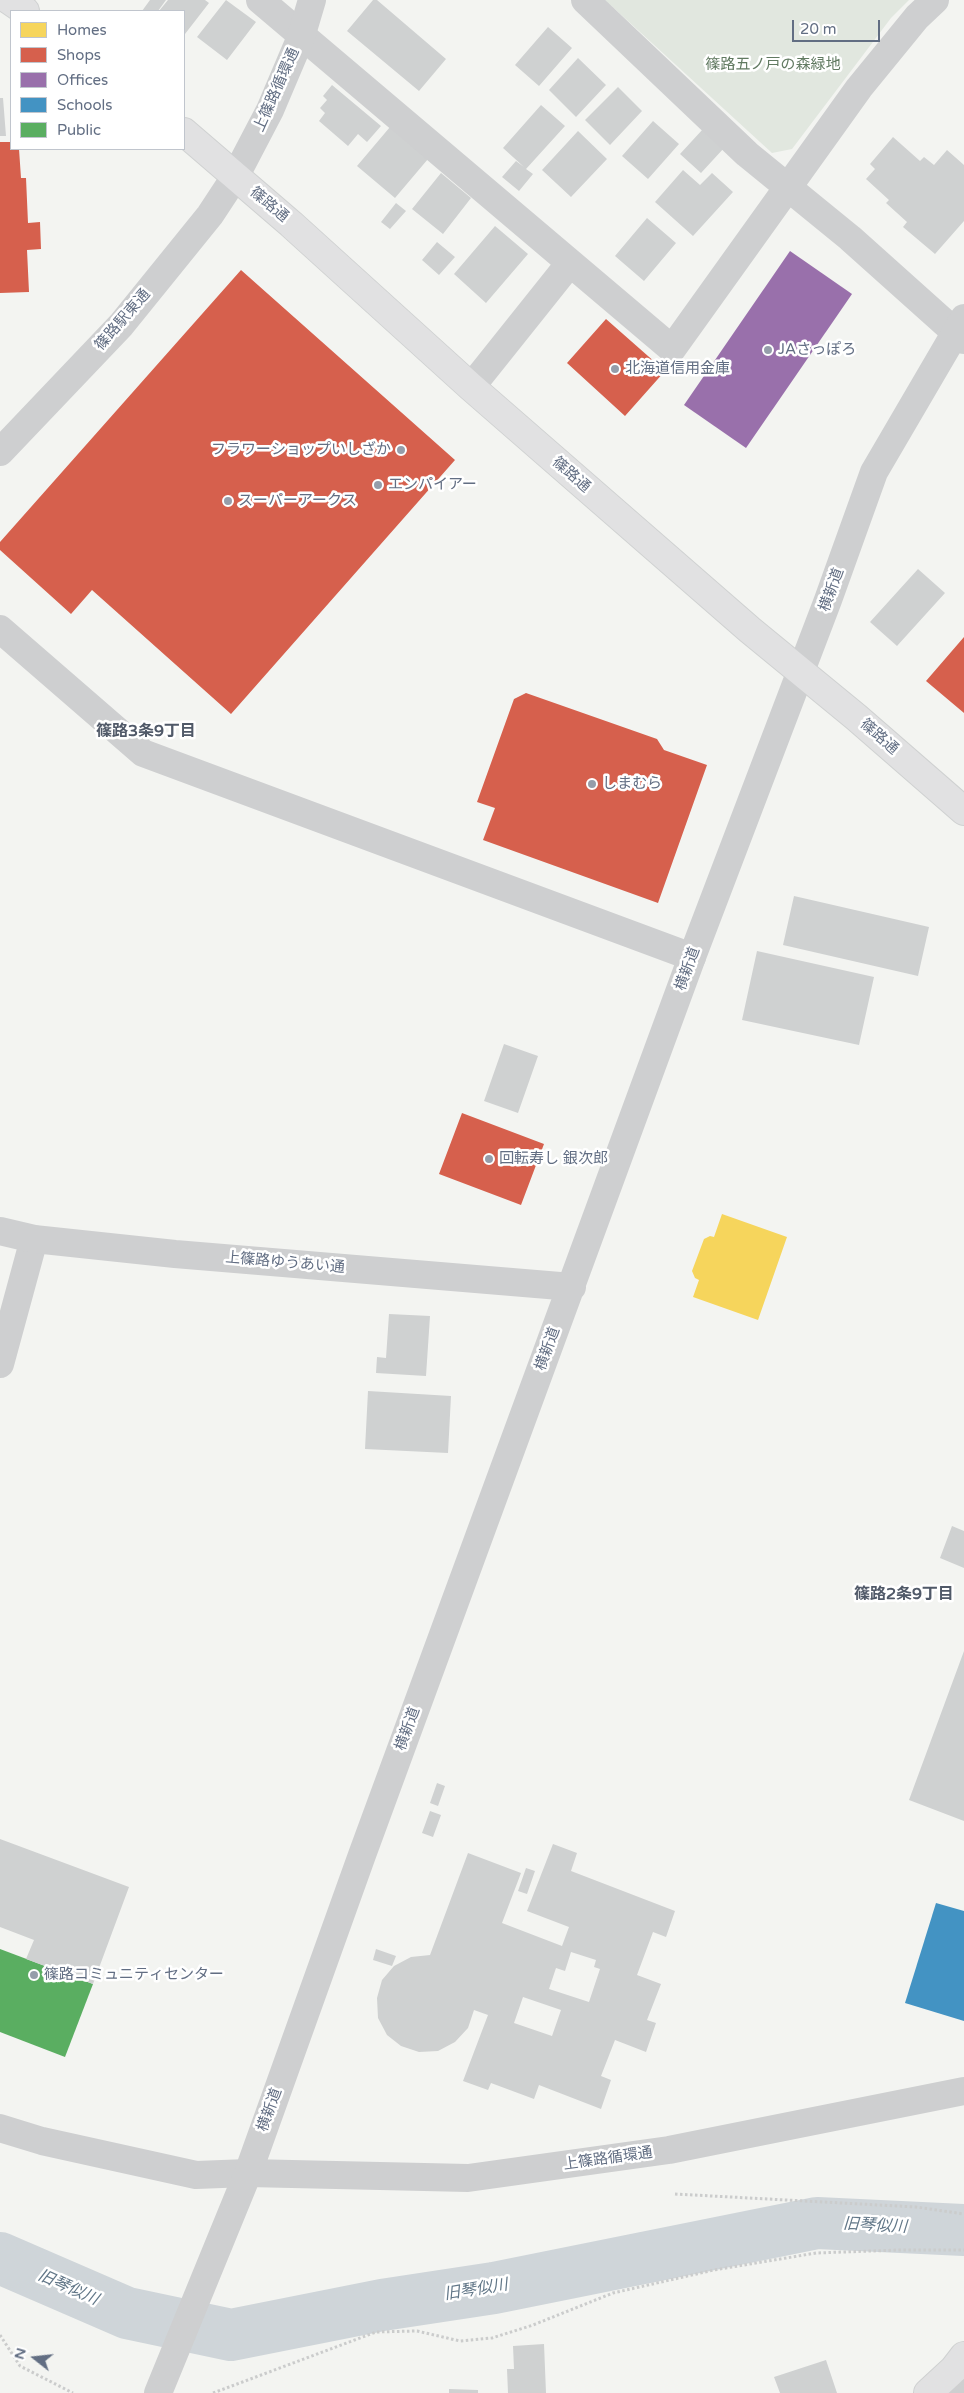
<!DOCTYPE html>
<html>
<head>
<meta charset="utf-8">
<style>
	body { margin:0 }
	#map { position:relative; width:964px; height:2393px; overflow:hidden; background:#f3f4f1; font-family:"Varela Round",sans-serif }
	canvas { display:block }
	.legend { position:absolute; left:10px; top:10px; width:175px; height:140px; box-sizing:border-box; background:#fff; border:1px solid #c0c5cd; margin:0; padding:6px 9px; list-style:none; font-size:15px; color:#626e83 }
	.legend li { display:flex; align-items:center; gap:10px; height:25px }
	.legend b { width:25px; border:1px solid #c0c5cd }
	.north { position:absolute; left:10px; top:2333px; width:50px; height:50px; -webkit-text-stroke:4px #fff; paint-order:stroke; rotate:286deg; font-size:14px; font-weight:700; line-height:20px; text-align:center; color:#626e83 }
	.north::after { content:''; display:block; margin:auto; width:18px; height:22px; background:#626e83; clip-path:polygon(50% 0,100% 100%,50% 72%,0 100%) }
	.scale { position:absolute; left:792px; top:20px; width:88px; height:22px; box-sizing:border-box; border:2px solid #626e83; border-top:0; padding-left:6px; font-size:15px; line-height:18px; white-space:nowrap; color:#626e83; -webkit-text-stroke:4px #fff; paint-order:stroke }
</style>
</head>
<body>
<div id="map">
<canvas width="964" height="2393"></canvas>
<ul class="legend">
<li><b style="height:14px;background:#f6d55c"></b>Homes</li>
<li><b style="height:14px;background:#d6604d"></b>Shops</li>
<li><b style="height:14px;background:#9970ab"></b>Offices</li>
<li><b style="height:14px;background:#4393c3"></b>Schools</li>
<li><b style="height:14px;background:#5aae61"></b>Public</li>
</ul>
<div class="north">N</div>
<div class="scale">20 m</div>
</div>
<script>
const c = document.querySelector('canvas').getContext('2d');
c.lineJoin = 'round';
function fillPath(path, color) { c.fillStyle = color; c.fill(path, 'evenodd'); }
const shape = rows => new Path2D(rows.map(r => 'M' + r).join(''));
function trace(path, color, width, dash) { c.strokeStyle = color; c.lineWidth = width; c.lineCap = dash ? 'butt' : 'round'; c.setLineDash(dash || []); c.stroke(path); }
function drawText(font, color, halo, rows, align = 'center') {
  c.font = font + ' "Varela Round","Noto Sans JP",sans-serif'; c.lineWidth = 5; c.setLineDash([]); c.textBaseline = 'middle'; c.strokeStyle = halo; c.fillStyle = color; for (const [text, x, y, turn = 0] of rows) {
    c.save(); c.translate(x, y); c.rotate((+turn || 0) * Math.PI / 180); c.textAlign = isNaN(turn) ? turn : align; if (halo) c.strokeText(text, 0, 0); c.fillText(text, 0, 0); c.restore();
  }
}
const green = shape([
	[605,0,909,0,891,18,792,149,772,153]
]);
const homes = shape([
	[722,1214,787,1237,758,1320,693,1297,699,1280,695,1278,692,1271,704,1239,710,1236,714,1237]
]);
const shops = shape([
	[0,142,11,142,11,149,19,149,21,178,26,178,28,223,40,222,41,249,27,250,29,292,0,293],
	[241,270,455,460,231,714,92,590,71,614,0,550,0,542],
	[606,319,665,371,625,416,567,363],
	[964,637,964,713,926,681],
	[526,693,657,739,664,750,707,765,658,903,483,840,495,808,477,802,514,699],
	[462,1113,544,1144,521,1205,439,1174]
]);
const offices = shape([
	[790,251,852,294,746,448,684,405]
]);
const schools = shape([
	[936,1903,964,1911,964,2021,905,2003]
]);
const public = shape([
	[0,1949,93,1984,65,2057,0,2032]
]);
const river = shape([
	[0,2258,127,2313,231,2335,382,2305,494,2288,817,2223,964,2230]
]);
const building = shape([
	[150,0,166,0,158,11,142,11],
	[168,0,205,0,209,3,185,34,184,11,159,11],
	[226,0,256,22,227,60,197,37],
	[373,0,377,0,446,59,419,91,347,31],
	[548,27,572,48,539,86,515,65],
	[578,58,606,85,576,117,549,90],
	[332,85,381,126,367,142,358,134,348,146,319,121,325,113,320,108,327,100,323,96],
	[618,87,642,111,610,145,585,120],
	[0,98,3,98,6,136,0,136],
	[541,105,565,126,526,169,533,174,519,191,502,177,516,161,524,167,503,148],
	[653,121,679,144,648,179,622,156],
	[390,127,428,159,395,198,357,166],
	[703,129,724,148,701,173,680,154],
	[578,131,607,159,571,197,542,170],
	[893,137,920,161,924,157,934,165,947,150,964,165,964,221,935,254,903,227,907,222,886,203,889,200,866,179,875,169,870,164],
	[683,170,700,185,712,173,733,192,693,236,655,202],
	[441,173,471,198,443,234,412,209],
	[396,203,406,211,390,229,381,222],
	[647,218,676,243,644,281,615,256],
	[495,226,528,254,486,303,454,274],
	[437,242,455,257,439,275,422,260],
	[918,569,945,593,897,646,870,622],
	[794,896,929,927,918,976,783,945],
	[757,951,874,977,859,1045,742,1020],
	[504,1044,538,1056,518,1113,484,1101],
	[389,1314,430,1316,426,1376,376,1373,377,1357,386,1358],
	[368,1391,451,1396,448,1453,365,1449],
	[952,1526,964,1531,964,1568,940,1558],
	[964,1651,964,1821,909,1800],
	[437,1783,445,1786,438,1806,430,1803],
	[430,1811,441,1815,433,1837,422,1833],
	[0,1839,129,1887,93,1984,26,1959,34,1940,0,1927],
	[553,1844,577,1853,571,1871,675,1911,666,1937,653,1932,637,1975,661,1984,647,2020,656,2023,646,2052,615,2040,601,2076,611,2080,601,2109,539,2085,534,2099,491,2083,488,2090,463,2081,488,2015,474,2010,468,2028,455,2042,438,2051,419,2052,401,2046,387,2035,378,2018,377,1998,382,1980,394,1966,411,1957,430,1955,468,1853,521,1873,502,1923,562,1946,569,1927,527,1911],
	[571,1952,596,1960,594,1967,600,1969,589,2002,549,1989,556,1968,565,1971],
	[523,1997,561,2010,552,2036,514,2023],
	[526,1868,535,1871,527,1894,518,1891],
	[376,1949,396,1956,392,1966,373,1960],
	[544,2344,546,2393,508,2393,507,2369,514,2369,513,2346],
	[826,2360,837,2393,780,2393,774,2377],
	[449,2389,478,2390,478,2393,449,2393]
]);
const path = shape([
	[675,2194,916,2207,964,2214],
	[0,2335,20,2366,73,2393],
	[213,2393,376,2332,417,2331,460,2341,492,2338,533,2325,613,2293,714,2270,816,2253,899,2250,964,2250]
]);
const minor = shape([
	[260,0,672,349,859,88,917,17,935,0],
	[585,0,747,154,850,238,964,340],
	[471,387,570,263],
	[0,629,143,753,692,957],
	[0,1364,34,1239],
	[0,2128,42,2141,196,2175,248,2173],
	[935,2386,964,2392]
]);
const tertiary = shape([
	[0,452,121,325,210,215,235,177,270,110,301,37,312,0],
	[0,1231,34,1239,175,1254,572,1287],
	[248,2173,468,2178,669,2150,964,2091],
	[158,2393,248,2173,362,1855,692,957,828,600,874,472,964,318]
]);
const secondary = shape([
	[9,0,25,11],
	[184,132,291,224,471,387,750,630,856,717,964,811],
	[928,2393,954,2369,964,2356]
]);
const markers = [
	[768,350,5,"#959daa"],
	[615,369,5,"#959daa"],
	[401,450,5,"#959daa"],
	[378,485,5,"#959daa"],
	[228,501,5,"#959daa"],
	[592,784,5,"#959daa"],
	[489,1159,5,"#959daa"],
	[34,1975,5,"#959daa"]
];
const parkNames = [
	["篠路五ノ戸の森緑地",773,65]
];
const streetNames = [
	["上篠路循環通",277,90,-66],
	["篠路通",269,205,40],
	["篠路駅東通",123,320,-49],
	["篠路通",571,475,41],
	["横新道",832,590,-70],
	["篠路通",879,737,41],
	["横新道",688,969,-70],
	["上篠路ゆうあい通",285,1263,5],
	["横新道",548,1349,-70],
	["横新道",408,1729,-70],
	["横新道",270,2110,-70],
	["上篠路循環通",608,2159,-8]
];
const poiNames = [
	["JAさっぽろ",778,350],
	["北海道信用金庫",625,369],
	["フラワーショップいしざか",391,450,"right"],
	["エンパイアー",388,485],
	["スーパーアークス",238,501],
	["しまむら",602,784],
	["回転寿し 銀次郎",499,1159],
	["篠路コミュニティセンター",44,1975]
];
const neighbourhoodNames = [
	["篠路3条9丁目",146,732],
	["篠路2条9丁目",904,1595]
];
const waterNames = [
	["旧琴似川",875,2226,3],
	["旧琴似川",68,2288,24],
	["旧琴似川",476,2290,-9]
];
fillPath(green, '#e1e7df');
fillPath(homes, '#f6d55c');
fillPath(shops, '#d6604d');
fillPath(offices, '#9970ab');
fillPath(schools, '#4393c3');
fillPath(public, '#5aae61');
trace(river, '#cfd5d9', 52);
fillPath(building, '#cfd1d1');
trace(secondary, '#cfd1d1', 30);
trace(path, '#cbcccc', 3, [2.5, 2.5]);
trace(minor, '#cecfd0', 28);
trace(tertiary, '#cecfd0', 28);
trace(secondary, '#e1e1e2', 28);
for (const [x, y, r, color] of markers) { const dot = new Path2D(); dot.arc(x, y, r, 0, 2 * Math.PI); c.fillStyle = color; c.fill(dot); trace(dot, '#fff', 2); }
drawText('15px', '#617a61', '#fff', parkNames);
drawText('15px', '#626e83', '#fff', streetNames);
drawText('15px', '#626e83', '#fff', poiNames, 'left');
drawText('bold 16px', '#505968', '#fff', neighbourhoodNames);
drawText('italic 16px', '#627788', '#fff', waterNames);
</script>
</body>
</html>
